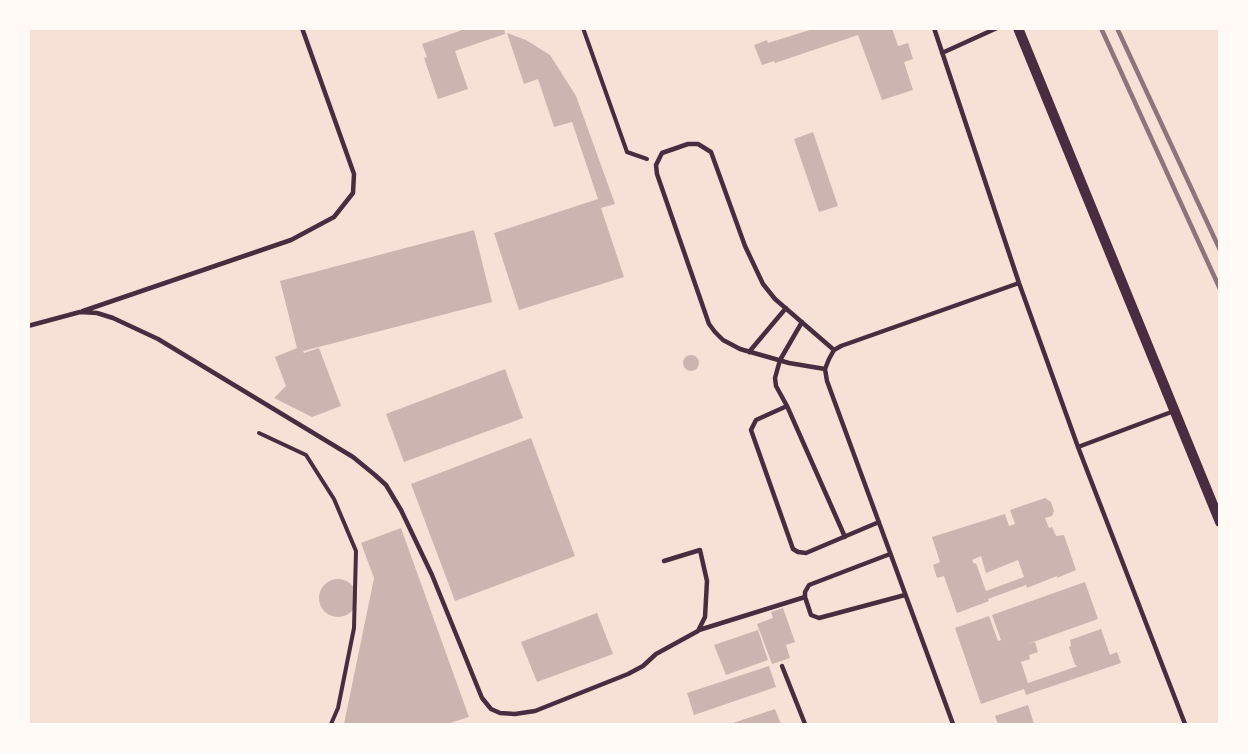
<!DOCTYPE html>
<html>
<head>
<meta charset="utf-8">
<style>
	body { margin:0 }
	#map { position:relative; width:1248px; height:753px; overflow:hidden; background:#f7e1d7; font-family:"Nunito Sans",sans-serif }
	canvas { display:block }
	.frame { position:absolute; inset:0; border:30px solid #fffaf5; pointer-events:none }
</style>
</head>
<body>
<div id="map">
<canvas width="1248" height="753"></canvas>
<div class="frame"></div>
</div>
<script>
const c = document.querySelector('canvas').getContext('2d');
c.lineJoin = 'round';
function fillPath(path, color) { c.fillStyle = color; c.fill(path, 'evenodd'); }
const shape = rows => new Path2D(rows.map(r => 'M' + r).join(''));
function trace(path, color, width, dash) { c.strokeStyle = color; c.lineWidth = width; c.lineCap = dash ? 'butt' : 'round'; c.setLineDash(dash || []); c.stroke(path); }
const building = shape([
	[468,28,504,28,505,34,455,51,468,89,438,99,424,58,427,57,422,44],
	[816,28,892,28,898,46,908,43,913,59,904,62,913,90,882,100,858,35,775,63,774,61,762,65,754,45,767,40,768,43],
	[507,33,526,40,550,55,576,96,615,204,601,208,624,277,519,310,494,233,598,199,572,122,554,127,538,79,524,84],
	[813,132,838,206,819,212,794,139],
	[474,230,492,302,303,351,304,353,319,348,341,406,312,417,274,398,286,386,275,357,297,348,280,281],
	'683 363a8 8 0 1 1 16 0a8 8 0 1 1-16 0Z',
	[505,369,523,418,404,462,386,414],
	[531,438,575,556,455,601,411,484],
	[1045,498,1051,502,1054,511,1052,516,1045,518,1049,528,1052,527,1056,536,1064,535,1076,570,1057,578,1057,576,1027,588,1026,585,988,599,989,601,957,613,944,576,937,578,933,565,940,562,932,537,1005,514,1009,526,1015,524,1010,510],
	[981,556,986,573,1018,560,1024,577,986,591,976,563,974,564,972,560],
	[401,528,469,717,447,724,344,724,374,578,361,543],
	'319 598a19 19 0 1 1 38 0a19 19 0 1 1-38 0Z',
	[1085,582,1098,619,1025,645,1035,642,1038,652,1029,655,1030,659,1021,662,1028,683,1078,666,1075,665,1069,647,1071,646,1070,640,1101,629,1110,655,1117,652,1121,663,1026,695,1024,689,981,704,955,628,989,616,998,641,1001,640,992,615],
	[783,608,795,642,786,645,790,658,772,664,757,624,773,618,771,612],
	[597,613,613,654,537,682,521,642],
	[758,630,768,660,726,675,714,645],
	[769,666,776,687,694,715,687,693],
	[1028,705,1034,724,998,724,995,716],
	[775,709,781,724,730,724]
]);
const path = shape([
	[583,28,627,152,647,159],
	[259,433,306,455,334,499,356,551,354,628,338,708,331,724]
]);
const service = shape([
	[934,28,1019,283,1078,447,1185,724],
	[942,53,997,28],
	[83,311,291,240,334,217,353,193,354,174,302,28],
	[802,322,780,360,775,378,776,386,787,406,845,537],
	[28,326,80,312,97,313,113,318,158,339,353,457,375,475,386,485,401,510,432,575,482,698,491,709,500,713,515,714,535,711,628,674,643,666,656,654,698,631,705,617,707,581,700,550,664,561],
	[749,352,786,308],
	[825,369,789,363,740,349,723,340,715,332,709,324,657,174,656,165,662,153,688,144,698,144,711,152,745,246,763,284,775,299,834,350],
	[787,406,756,420,751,430,793,549,798,552,806,553,879,522],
	[1078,447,1174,411],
	[890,554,809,585,805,592,805,597,811,615,819,618,905,595],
	[699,630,805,597],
	[782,666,805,724],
	[953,724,827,381,825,369,829,359,834,350,841,346,1019,283]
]);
const tertiary = shape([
	[1018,28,1220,522]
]);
const rail = shape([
	[1101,28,1220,289],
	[1117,28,1220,250]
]);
fillPath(building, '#ccb4b1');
trace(path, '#4a2c40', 4);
trace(service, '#4a2c40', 4.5);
trace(tertiary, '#4a2c40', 10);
trace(rail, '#8f747c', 4.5);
</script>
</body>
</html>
